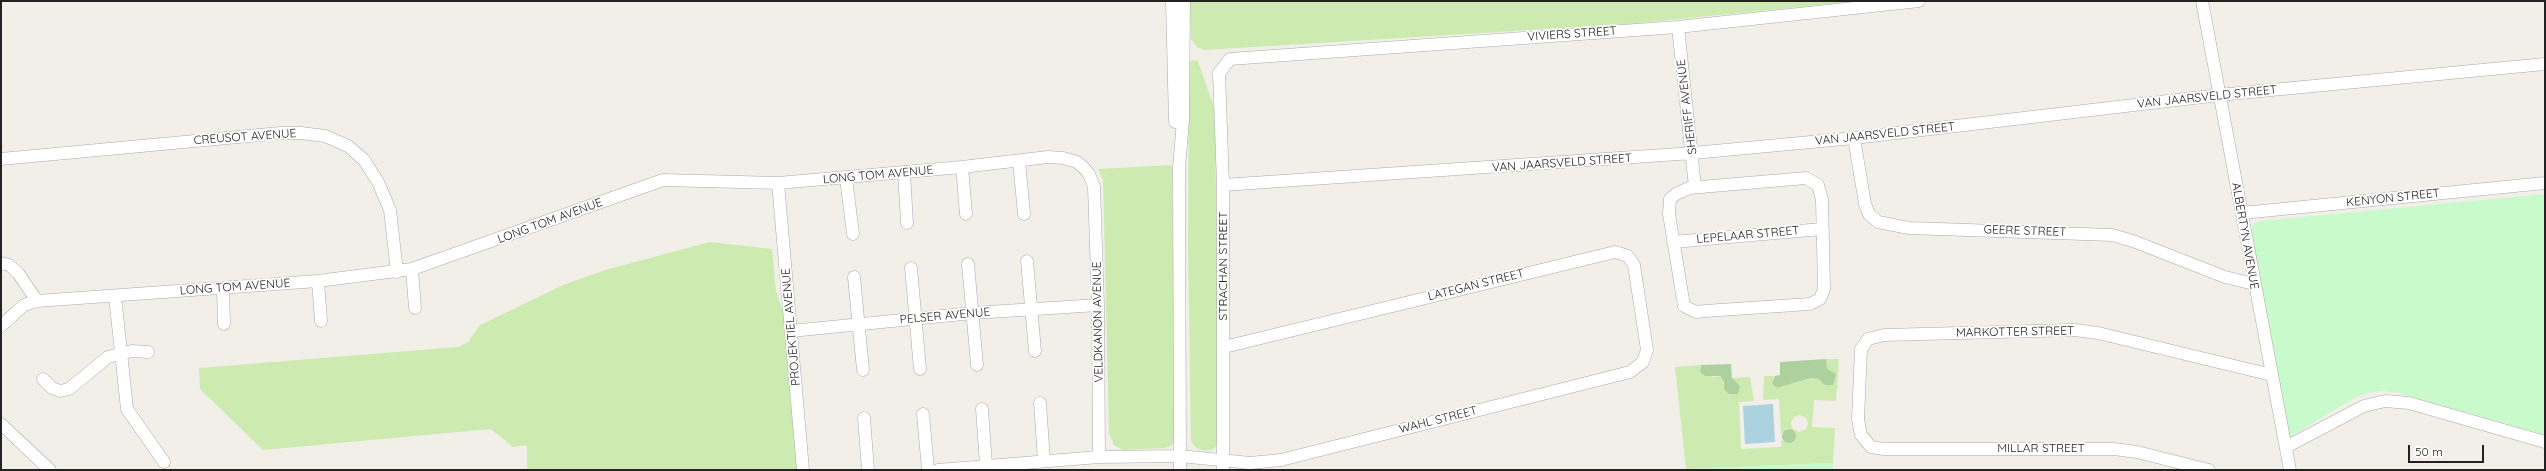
<!DOCTYPE html>
<html>
<head>
<meta charset="utf-8">
<style>
	body { margin:0 }
	#map { position:relative; width:2546px; height:471px; overflow:hidden; background:#f2efe9; font-family:Quicksand,sans-serif }
	canvas { display:block }
	.frame { position:absolute; inset:0; border:2px solid #222; pointer-events:none }
	.scale { position:absolute; left:2408px; top:445px; width:76px; height:18px; box-sizing:border-box; border:2px solid #222; border-top:0; padding-left:5px; font-size:12px; line-height:14px; white-space:nowrap; color:#222; -webkit-text-stroke:3px #fff; paint-order:stroke }
</style>
</head>
<body>
<div id="map">
<canvas width="2546" height="471"></canvas>
<div class="frame"></div>
<div class="scale">50 m</div>
</div>
<script>
const c = document.querySelector('canvas').getContext('2d');
c.lineJoin = 'round';
function fillPath(path, color) { c.fillStyle = color; c.fill(path, 'evenodd'); }
const shape = rows => new Path2D(rows.map(r => 'M' + r).join(''));
function trace(path, color, width, dash) { c.strokeStyle = color; c.lineWidth = width; c.lineCap = dash ? 'butt' : 'round'; c.setLineDash(dash || []); c.stroke(path); }
function drawText(font, color, halo, rows, align = 'center') {
  c.font = font + ' Quicksand,sans-serif'; c.lineWidth = 3.5; c.setLineDash([]); c.textBaseline = 'middle'; c.strokeStyle = halo; c.fillStyle = color; for (const [text, x, y, turn = 0] of rows) {
    c.save(); c.translate(x, y); c.rotate((+turn || 0) * Math.PI / 180); c.textAlign = isNaN(turn) ? turn : align; if (halo) c.strokeText(text, 0, 0); c.fillText(text, 0, 0); c.restore();
  }
}
const grass = shape([
	[1190,1,1860,1,1629,24,1205,50,1197,47,1191,39],
	[1192,60,1198,61,1215,110,1219,441,1214,449,1205,451,1196,448,1191,441,1188,248,1189,63],
	[1172,165,1175,439,1171,446,1165,448,1123,450,1114,445,1109,433,1103,180,1098,169],
	[710,242,772,249,776,292,786,319,798,470,527,470,527,445,513,447,491,429,263,450,200,389,199,368,458,347,468,342,480,325,563,285,605,270],
	[1826,359,1839,359,1836,401,1814,400,1812,427,1835,428,1833,463,1686,469,1675,367,1701,365,1700,372,1713,377,1719,376,1723,379,1724,389,1733,381,1732,378,1750,377,1754,401,1739,402,1741,449,1781,447,1781,440,1793,442,1796,436,1787,428,1781,434,1779,399,1763,400,1764,376,1775,376,1772,384,1777,388,1811,378,1819,379,1827,369],
	[1800,415,1806,418,1808,424,1806,429,1799,432,1793,429,1791,423,1794,417]
]);
const forest = shape([
	[1826,359,1827,369,1836,374,1833,385,1825,385,1819,379,1811,378,1777,388,1772,384,1775,376,1780,375,1780,362],
	[1731,364,1732,378,1740,386,1738,394,1729,394,1724,389,1724,382,1720,376,1705,376,1700,372,1701,365],
	'1782 436a7 7 0 1 1 14 0a7 7 0 1 1-14 0Z'
]);
const park = shape([
	[2545,194,2545,435,2398,393,2382,391,2368,393,2354,398,2290,437,2251,229,2254,224,2260,221],
	[1833,463,1833,470,1679,470,1686,469]
]);
const water = shape([
	[1773,404,1775,442,1745,444,1743,406]
]);
const minor = shape([
	[1172,1,1175,122],
	[2202,1,2290,470],
	[1678,27,1695,187],
	[1854,138,1865,204,1869,214,1878,222,1909,228,2112,235,2133,241,2225,277,2254,284],
	[1,159,281,133,301,133,325,136,348,146,364,160,378,182,390,210,397,272],
	[1019,161,1024,214],
	[962,167,966,214],
	[904,172,907,223],
	[846,178,853,234],
	[1806,178,1818,185,1822,200,1824,289,1820,299,1810,304,1705,311,1696,312,1684,306,1669,214,1670,199,1676,194,1689,188,1806,178],
	[778,183,803,470],
	[1223,185,1693,153,1854,138,2219,95,2545,64],
	[2242,213,2545,183],
	[1673,242,1822,229],
	[1027,261,1035,351],
	[1,263,9,265,18,273,37,301],
	[968,264,977,365],
	[911,268,920,369],
	[412,269,415,308],
	[854,277,863,370],
	[318,281,321,321],
	[223,288,224,324],
	[115,296,127,409,164,462],
	[1,326,24,305,37,301,318,281,412,269,663,180,778,183,962,167,1048,157,1063,158,1077,162,1084,168,1089,174,1094,187,1098,305,1099,457],
	[791,331,973,313,1098,305],
	[43,379,52,388,60,391,69,389,108,357,132,351,148,352],
	[1040,403,1044,461],
	[982,409,986,465],
	[923,414,928,470],
	[864,418,868,470],
	[1,424,50,470],
	[2286,447,2364,406,2385,401,2409,403,2545,442],
	[938,470,1099,457,1180,456,1250,463,1281,460,1630,372,1643,362,1647,350,1634,265,1628,256,1615,252,1224,347],
	[1180,470,1179,168,1183,120,1184,1],
	[1223,470,1223,185,1219,73,1230,59,1678,27,1919,1],
	[2209,470,2137,452,2114,449,1884,449,1871,447,1861,435,1858,419,1861,349,1868,339,1884,335,2075,330,2098,333,2272,375]
]);
const streetNames = [
	["VIVIERS STREET",1572,34,-4],
	["VAN JAARSVELD STREET",2207,97,-6],
	["SHERIFF AVENUE",1687,107,-97],
	["VAN JAARSVELD STREET",1885,134,-6],
	["CREUSOT AVENUE",245,137,-4],
	["VAN JAARSVELD STREET",1562,163,-4],
	["LONG TOM AVENUE",878,175,-5],
	["KENYON STREET",2393,198,-6],
	["LONG TOM AVENUE",550,221,-20],
	["GEERE STREET",2025,231,2],
	["LEPELAAR STREET",1748,235,-5],
	["ALBERTYN AVENUE",2245,236,80],
	["STRACHAN STREET",1223,266,-90],
	["LATEGAN STREET",1476,285,-14],
	["LONG TOM AVENUE",235,287,-4],
	["PELSER AVENUE",945,316,-5],
	["VELDKANON AVENUE",1098,322,-91],
	["PROJEKTIEL AVENUE",791,327,-95],
	["MARKOTTER STREET",2015,332,-1],
	["WAHL STREET",1438,420,-14],
	["MILLAR STREET",2041,448]
];
fillPath(grass, '#cdebb0');
fillPath(forest, '#add19e');
fillPath(park, '#c8facc');
fillPath(water, '#aad3df');
trace(minor, '#a9a9a9', 13);
trace(minor, '#fff', 12);
drawText('12px', '#222', '#fff', streetNames);
</script>
</body>
</html>
